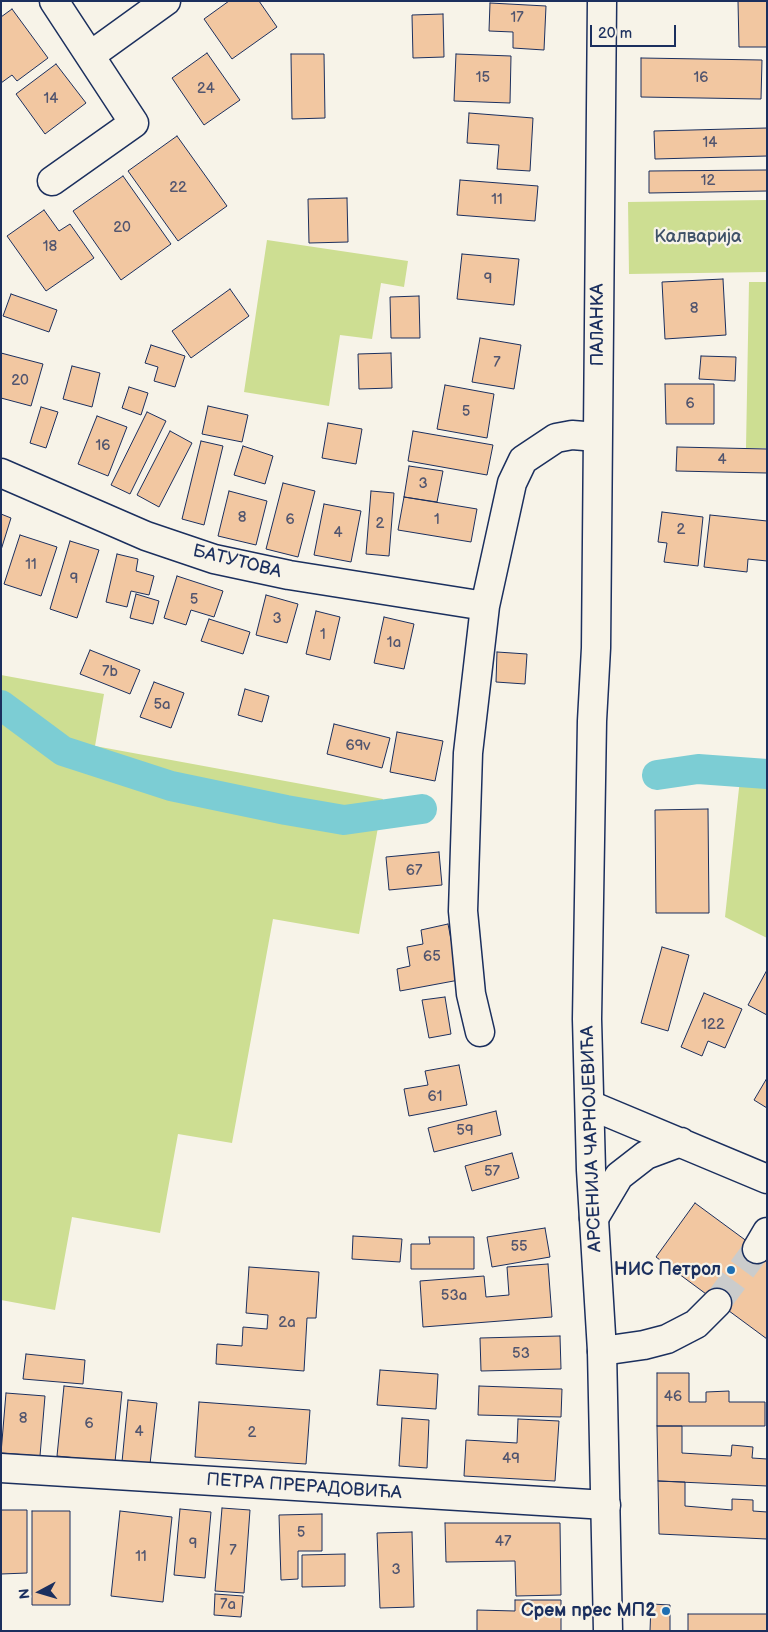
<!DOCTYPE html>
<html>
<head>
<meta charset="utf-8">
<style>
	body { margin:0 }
	#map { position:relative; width:768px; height:1632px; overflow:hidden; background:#f7f3e8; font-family:"Balsamiq Sans",sans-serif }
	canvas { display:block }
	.frame { position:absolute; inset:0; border:2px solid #1b2f5e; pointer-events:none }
	.north { position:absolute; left:15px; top:1567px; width:50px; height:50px; -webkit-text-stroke:4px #f7f3e8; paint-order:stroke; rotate:264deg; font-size:14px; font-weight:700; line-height:20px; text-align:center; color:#1b2f5e }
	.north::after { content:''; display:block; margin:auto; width:18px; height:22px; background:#1b2f5e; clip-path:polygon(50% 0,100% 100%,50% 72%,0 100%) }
	.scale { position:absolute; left:590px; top:25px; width:86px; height:22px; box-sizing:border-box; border:2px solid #1b2f5e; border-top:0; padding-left:6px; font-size:15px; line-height:18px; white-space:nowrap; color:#1b2f5e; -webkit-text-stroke:4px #f7f3e8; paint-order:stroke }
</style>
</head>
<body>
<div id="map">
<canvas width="768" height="1632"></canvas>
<div class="frame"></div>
<div class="north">N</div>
<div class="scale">20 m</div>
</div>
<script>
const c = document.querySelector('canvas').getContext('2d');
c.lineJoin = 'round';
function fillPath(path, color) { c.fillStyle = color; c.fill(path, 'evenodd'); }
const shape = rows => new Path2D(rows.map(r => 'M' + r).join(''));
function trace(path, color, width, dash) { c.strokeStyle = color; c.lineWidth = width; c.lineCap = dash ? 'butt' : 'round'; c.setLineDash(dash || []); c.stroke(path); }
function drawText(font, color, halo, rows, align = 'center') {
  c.font = font + ' "Balsamiq Sans",sans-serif'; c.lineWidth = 4.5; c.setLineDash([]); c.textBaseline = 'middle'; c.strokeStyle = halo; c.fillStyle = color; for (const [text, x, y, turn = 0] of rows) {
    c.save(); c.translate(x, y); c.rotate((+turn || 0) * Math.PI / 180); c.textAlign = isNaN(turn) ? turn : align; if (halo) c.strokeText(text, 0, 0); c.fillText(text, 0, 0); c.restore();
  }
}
const green = shape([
	[767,200,767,272,629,274,628,202],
	[267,240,408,261,404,287,381,283,372,339,340,335,329,406,244,392],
	[749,282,767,282,767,448,746,448],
	[1,675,104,694,95,746,383,799,359,934,273,919,232,1143,178,1134,160,1233,72,1217,55,1310,1,1300],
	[740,779,767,782,767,938,725,917]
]);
const canal = shape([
	[1,705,63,751,171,786,286,810,344,820,422,809],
	[657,775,698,769,767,774]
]);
const building = shape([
	[229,1,259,1,277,27,232,59,204,19,229,1],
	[738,1,767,1,767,47,739,47,738,1],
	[490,3,546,6,544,50,513,48,513,32,489,31,490,3],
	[12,9,48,58,17,81,12,75,1,83,1,17,12,9],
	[443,14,444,57,413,58,412,15,443,14],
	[207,53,240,100,204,125,172,78,207,53],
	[291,54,324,54,325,118,292,119,291,54],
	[456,54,511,56,510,103,454,101,456,54],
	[641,58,762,60,761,99,641,97,641,58],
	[56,64,86,103,45,134,16,94,56,64],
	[469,113,533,118,530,171,497,169,499,145,467,143,469,113],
	[767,128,767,156,655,159,654,131,767,128],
	[177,136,227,206,178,241,128,171,177,136],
	[767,170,767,191,649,193,649,171,767,170],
	[123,176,171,244,121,280,73,211,123,176],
	[460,180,538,186,535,221,457,215,460,180],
	[347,198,348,242,309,243,308,199,347,198],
	[44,210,59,231,70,224,94,258,46,291,7,236,44,210],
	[462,254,519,259,514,305,457,299,462,254],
	[723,279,726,335,665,339,662,282,723,279],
	[230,289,249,316,191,358,172,331,230,289],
	[11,294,57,310,49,332,3,316,11,294],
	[419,296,420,338,391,338,390,297,419,296],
	[480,338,521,345,514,389,472,382,480,338],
	[151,345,185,356,175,387,154,381,158,367,145,363,151,345],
	[1,353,43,364,31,406,1,398,1,353],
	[391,353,392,388,359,389,358,354,391,353],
	[701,356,736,357,735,381,699,379,701,356],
	[72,366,100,373,92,407,63,399,72,366],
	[665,384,714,384,714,424,666,424,665,384],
	[445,385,494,394,487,438,437,429,445,385],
	[129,387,148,393,141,415,122,408,129,387],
	[208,406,248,415,242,442,202,434,208,406],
	[41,407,58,412,46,448,30,443,41,407],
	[147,412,166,421,130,494,111,485,147,412],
	[97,416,127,427,108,476,78,464,97,416],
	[328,423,362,429,356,464,322,458,328,423],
	[170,431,192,443,159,507,137,495,170,431],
	[413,431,493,445,487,475,408,461,413,431],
	[201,441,223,446,204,525,182,519,201,441],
	[243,446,273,456,265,484,234,475,243,446],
	[677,447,767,449,767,473,676,471,677,447],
	[409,466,443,471,437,502,404,497,409,466],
	[283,483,315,491,298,557,266,549,283,483],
	[229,491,267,501,256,545,218,536,229,491],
	[371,491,394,493,389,556,366,554,371,491],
	[404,497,477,509,471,542,398,530,404,497],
	[324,504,361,511,351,562,314,555,324,504],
	[662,512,703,517,698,566,664,562,667,543,658,542,662,512],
	[1,514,11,518,1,550,1,514],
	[710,515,767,521,767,561,748,559,747,572,704,567,710,515],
	[20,535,57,547,41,596,4,584,20,535],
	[70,541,99,550,77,618,50,609,70,541],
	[117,554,138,559,136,571,154,576,149,595,131,591,127,607,106,602,117,554],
	[177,576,223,591,214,617,191,610,186,625,164,618,177,576],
	[136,594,159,601,153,624,130,618,136,594],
	[266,595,298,604,287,643,256,635,266,595],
	[316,611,340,617,330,660,306,654,316,611],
	[384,617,414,624,404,669,374,663,384,617],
	[209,619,250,632,243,654,201,641,209,619],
	[90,650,140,670,130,694,80,674,90,650],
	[497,652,527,654,525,684,496,682,497,652],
	[154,682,184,693,171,728,140,717,154,682],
	[245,689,269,696,262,722,238,715,245,689],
	[334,724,390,738,382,768,327,754,334,724],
	[397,732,443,741,435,781,390,772,397,732],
	[708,809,709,913,656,913,655,810,708,809],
	[439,852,442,885,389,890,386,857,439,852],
	[448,924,459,980,400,991,397,969,410,966,407,947,423,944,421,930,448,924],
	[662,947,689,955,668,1031,641,1023,662,947],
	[767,970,767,1015,748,1005,767,970],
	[704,993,742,1009,725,1048,708,1041,702,1056,681,1047,704,993],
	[445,997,451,1034,429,1038,422,1000,445,997],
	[459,1065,467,1105,409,1116,404,1089,428,1085,425,1071,459,1065],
	[767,1078,767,1108,754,1100,767,1078],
	[496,1111,501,1135,434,1152,428,1128,496,1111],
	[512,1153,519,1178,472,1191,465,1166,512,1153],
	[695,1203,767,1256,767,1339,656,1257,695,1203],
	[545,1228,550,1257,492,1267,487,1237,545,1228],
	[353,1236,402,1239,400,1262,352,1259,353,1236],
	[429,1237,474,1237,474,1269,411,1269,411,1244,430,1244,429,1237],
	[548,1264,552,1317,423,1327,420,1281,484,1276,486,1297,509,1295,507,1267,548,1264],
	[249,1267,319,1272,316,1318,307,1318,304,1371,216,1364,217,1344,242,1346,243,1327,267,1329,268,1315,246,1313,249,1267],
	[560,1336,561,1369,481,1371,480,1338,560,1336],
	[26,1354,85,1360,83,1384,23,1379,26,1354],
	[380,1370,438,1374,436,1409,377,1405,380,1370],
	[657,1373,689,1373,689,1402,706,1402,706,1392,729,1391,729,1402,765,1402,765,1426,657,1426,657,1373],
	[64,1386,122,1392,115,1462,57,1456,64,1386],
	[479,1386,562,1389,561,1417,478,1415,479,1386],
	[6,1393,45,1396,40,1456,1,1453,6,1393],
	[128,1400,157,1403,150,1464,122,1462,128,1400],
	[199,1402,310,1410,306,1464,195,1457,199,1402],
	[402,1418,429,1420,427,1468,399,1466,402,1418],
	[518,1419,559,1421,555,1481,464,1476,466,1440,517,1443,518,1419],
	[657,1426,682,1426,682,1453,731,1456,732,1445,753,1447,752,1458,767,1459,767,1486,658,1481,657,1426],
	[658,1481,685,1482,685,1506,732,1510,732,1499,753,1500,753,1511,767,1512,767,1539,659,1534,658,1481],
	[222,1508,250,1510,244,1593,215,1591,222,1508],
	[180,1509,211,1512,205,1578,174,1575,180,1509],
	[1,1510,27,1510,27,1573,1,1574,1,1510],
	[32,1511,70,1511,70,1605,32,1605,32,1511],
	[120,1511,172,1517,163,1602,111,1596,120,1511],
	[322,1514,322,1551,298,1551,298,1579,281,1580,279,1515,322,1514],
	[445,1523,560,1523,561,1595,516,1596,515,1561,446,1562,445,1523],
	[412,1532,414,1607,380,1608,377,1533,412,1532],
	[345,1554,345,1586,302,1587,302,1555,345,1554],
	[215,1594,243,1596,241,1617,214,1615,215,1594],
	[515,1600,561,1600,561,1631,477,1631,477,1610,515,1611,515,1600],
	[651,1604,670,1605,670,1631,650,1631,651,1604],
	[688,1614,767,1614,767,1631,688,1631,688,1614]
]);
const minorTunnel = shape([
	[717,1303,757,1249]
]);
const minor = shape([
	[91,55,166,1],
	[52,181,134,123,54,1],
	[1,473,146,536,214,559,289,575,485,606],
	[480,1032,471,994,463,911,468,753,485,606,512,483,523,460,556,438,572,435,597,437],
	[590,1105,767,1179],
	[594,1218,619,1176,646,1155,681,1142],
	[757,1249,767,1232],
	[602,1351,644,1345,667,1339,696,1324,717,1303],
	[1,1468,606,1505]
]);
const major = shape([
	[602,1,596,648,592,721,587,1019,591,1170,602,1351,608,1631]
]);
const markers = [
	[731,1270,5,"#1f6fb2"],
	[666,1611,5,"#1f6fb2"]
];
const numberNames = [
	["17",517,18],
	["15",483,78],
	["16",701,78],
	["24",206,89],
	["14",51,99],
	["14",710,143],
	["12",708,181],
	["22",178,188],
	["11",497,200],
	["20",122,228],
	["18",50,247],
	["9",488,279],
	["8",694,309],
	["7",497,363],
	["20",20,381],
	["6",690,404],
	["5",466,412],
	["16",103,446],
	["4",722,460],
	["3",423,484],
	["8",242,518],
	["6",290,520],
	["1",437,520],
	["2",380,524],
	["2",681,530],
	["4",338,533],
	["11",31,565],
	["9",74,579],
	["5",194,600],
	["3",277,619],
	["1",323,635],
	["1a",394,643],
	["7b",110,672],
	["5a",162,705],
	["69v",358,746],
	["67",414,871],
	["65",432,957],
	["122",713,1025],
	["61",435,1097],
	["59",465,1131],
	["57",492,1172],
	["55",519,1247],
	["53a",454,1296],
	["2a",287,1323],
	["53",521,1354],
	["46",673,1397],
	["8",23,1419],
	["6",89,1424],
	["4",139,1432],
	["2",252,1433],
	["49",511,1459],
	["5",301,1533],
	["47",503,1542],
	["9",193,1544],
	["7",233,1551],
	["11",141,1557],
	["3",396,1570],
	["7a",228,1605]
];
const parkNames = [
	["Калварија",698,237]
];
const streetNames = [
	["ПАЛАНКА",598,325,-90],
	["БАТУТОВА",237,562,14],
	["АРСЕНИЈА ЧАРНОЈЕВИЋА",592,1139,-92],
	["ПЕТРА ПРЕРАДОВИЋА",304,1487,4]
];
const poiNames = [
	["НИС Петрол",721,1270],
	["Срем прес МП2",656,1611]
];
fillPath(green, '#cdde92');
trace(canal, '#7ccdd4', 30);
fillPath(building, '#f2c7a1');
trace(building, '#1b2f5e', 1);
trace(minorTunnel, '#cbcccc', 28, [28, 14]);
trace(minor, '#1b2f5e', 31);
trace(major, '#1b2f5e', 31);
trace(minor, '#f7f3e8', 28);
trace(major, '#f7f3e8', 28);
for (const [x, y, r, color] of markers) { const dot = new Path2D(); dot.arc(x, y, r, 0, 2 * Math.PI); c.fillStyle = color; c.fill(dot); trace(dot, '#f7f3e8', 2); }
drawText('15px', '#51556f', null, numberNames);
drawText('18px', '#3f5268', '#f7f3e8', parkNames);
drawText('18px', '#1b2f5e', '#f7f3e8', streetNames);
drawText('bold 18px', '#1b2f5e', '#f7f3e8', poiNames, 'right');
</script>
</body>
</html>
